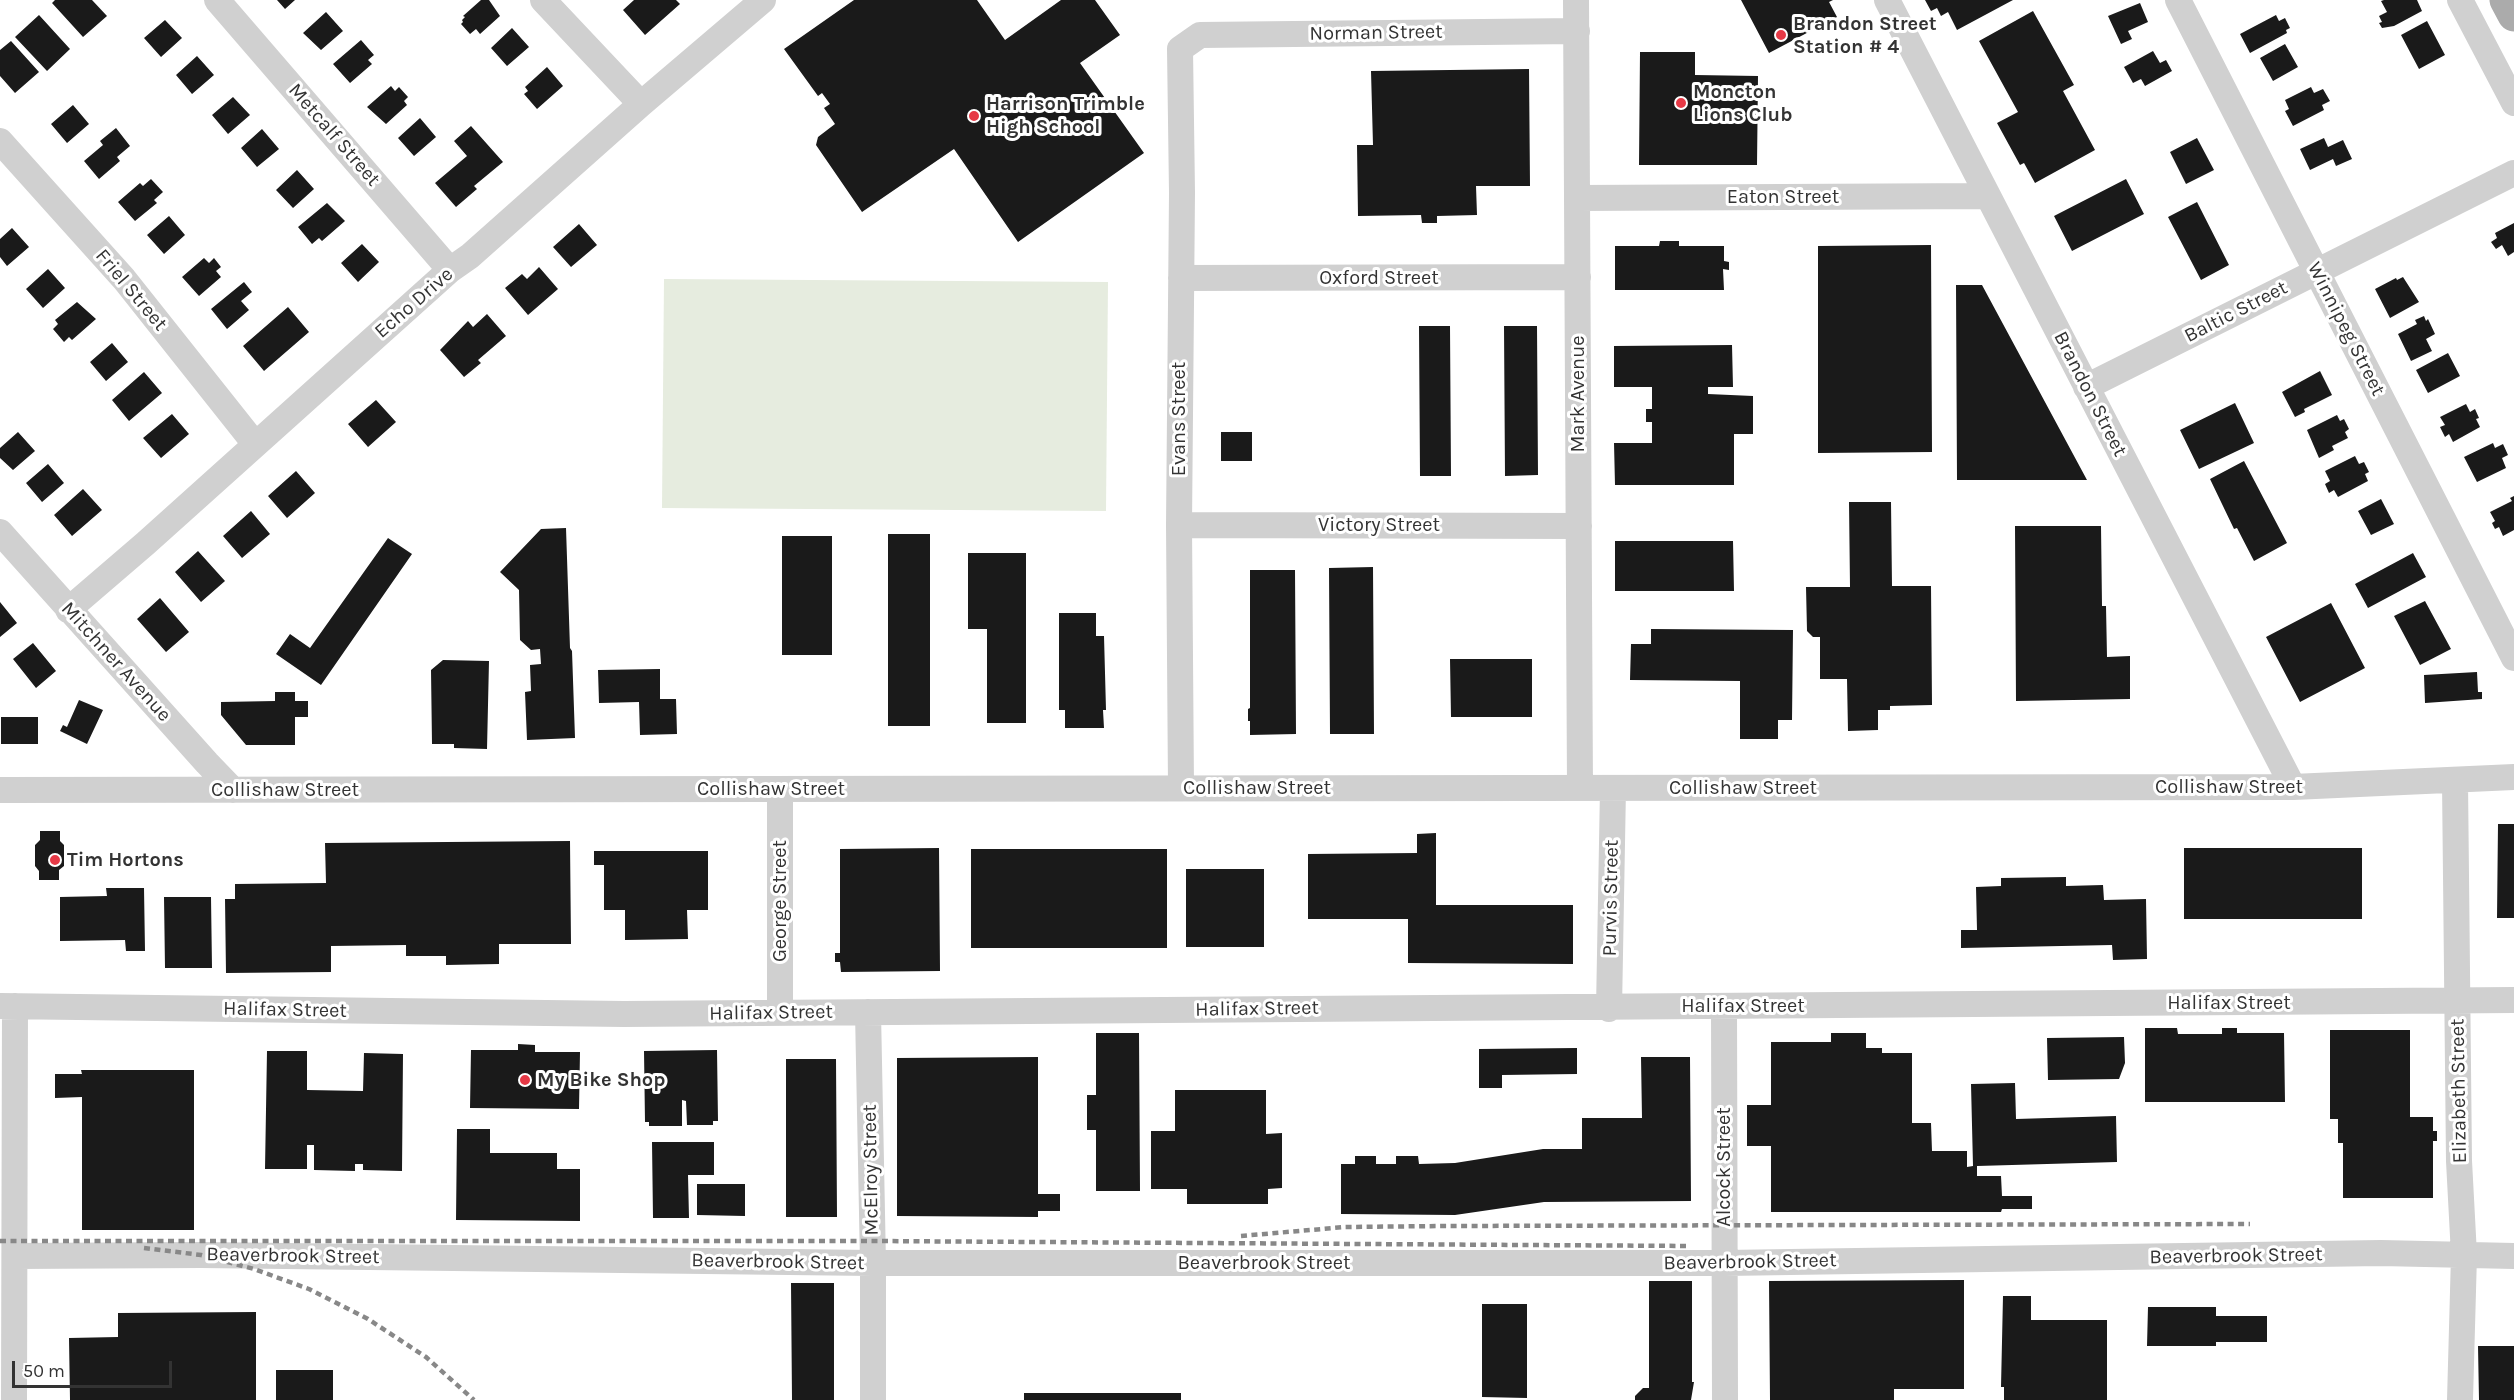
<!DOCTYPE html>
<html>
<head>
<meta charset="utf-8">
<style>
	body { margin:0 }
	#map { position:relative; width:2514px; height:1400px; overflow:hidden; background:#fff; font-family:Karla,sans-serif }
	canvas { display:block }
	.scale { position:absolute; left:12px; top:1361px; width:160px; height:27px; box-sizing:border-box; border:3px solid #333; border-top:0; padding-left:8px; font-size:18px; line-height:21px; white-space:nowrap; color:#333; -webkit-text-stroke:4px #fff; paint-order:stroke }
</style>
</head>
<body>
<div id="map">
<canvas width="2514" height="1400"></canvas>
<div class="scale">50 m</div>
</div>
<script>
const c = document.querySelector('canvas').getContext('2d');
c.lineJoin = 'round';
function fillPath(path, color) { c.fillStyle = color; c.fill(path, 'evenodd'); }
const shape = rows => new Path2D(rows.map(r => 'M' + r).join(''));
function trace(path, color, width, dash) { c.strokeStyle = color; c.lineWidth = width; c.lineCap = dash ? 'butt' : 'round'; c.setLineDash(dash || []); c.stroke(path); }
function drawText(font, color, halo, rows, align = 'center') {
  c.font = font + ' Karla,sans-serif'; c.lineWidth = 6; c.setLineDash([]); c.textBaseline = 'middle'; c.strokeStyle = halo; c.fillStyle = color; for (const [text, x, y, turn = 0] of rows) {
    c.save(); c.translate(x, y); c.rotate((+turn || 0) * Math.PI / 180); c.textAlign = isNaN(turn) ? turn : align; if (halo) c.strokeText(text, 0, 0); c.fillText(text, 0, 0); c.restore();
  }
}
const green = shape([
	[664,279,1108,282,1106,511,662,508]
]);
const building = shape([
	[55,0,92,0,107,16,83,37,52,3],
	[277,0,295,0,285,9],
	[481,0,489,0,500,16,480,34,476,29,470,34,461,24,463,22,462,20,465,17,463,16],
	[634,0,676,0,680,4,645,35,623,10],
	[854,0,977,0,1005,40,1061,0,1095,0,1120,35,1080,63,1144,153,1018,242,954,149,862,212,816,145,818,137,835,124,824,108,830,104,822,93,818,96,784,49],
	[1741,0,1833,0,1829,2,1837,17,1769,53],
	[1925,0,2013,0,1957,30,1948,12,1941,16,1937,8,1931,11],
	[2384,0,2417,0,2422,11,2394,26,2382,28,2379,23,2382,22,2379,16,2387,12,2381,1],
	[2140,3,2148,22,2128,31,2132,39,2121,44,2108,16],
	[2033,11,2074,85,2063,91,2095,150,2035,183,2024,163,2020,165,1997,123,2018,112,1979,41],
	[326,12,343,31,321,50,303,33],
	[39,15,70,49,47,71,15,37],
	[2276,15,2279,21,2285,18,2290,28,2286,30,2287,33,2250,53,2240,34],
	[165,20,182,38,161,57,144,38],
	[2427,21,2445,55,2419,69,2401,35],
	[512,28,529,47,507,66,491,48],
	[361,40,374,55,368,60,372,64,350,83,333,64],
	[11,41,39,72,15,93,0,76,0,50],
	[2285,44,2298,67,2273,81,2260,58],
	[2153,51,2160,63,2166,60,2172,71,2145,86,2141,79,2133,83,2124,67],
	[1640,52,1695,52,1695,75,1758,76,1757,165,1639,165],
	[197,56,214,75,192,94,176,75],
	[547,67,563,86,537,109,524,94,528,91,525,87],
	[1529,69,1530,186,1476,186,1477,215,1437,216,1437,223,1422,223,1421,215,1358,216,1357,145,1373,145,1371,71],
	[391,86,395,91,399,87,408,97,404,101,407,105,386,124,367,107],
	[2311,87,2314,93,2323,89,2330,101,2322,105,2324,110,2293,126,2285,111,2289,109,2285,100],
	[233,97,250,115,228,134,212,115],
	[73,105,89,124,67,143,51,124],
	[420,118,436,137,414,156,398,138],
	[471,126,503,162,474,186,477,189,456,207,435,183,467,156,454,141],
	[116,128,130,146,117,157,120,161,99,179,84,161,103,145,100,141],
	[262,129,279,149,257,167,241,148],
	[2197,138,2214,170,2186,184,2170,152],
	[2324,138,2328,147,2343,140,2352,159,2336,166,2333,159,2310,170,2300,149],
	[297,170,314,189,293,208,276,190],
	[151,179,163,192,154,200,157,203,135,221,118,202,140,183,143,186],
	[2126,179,2144,214,2072,251,2054,216],
	[2197,202,2229,265,2201,280,2168,217],
	[327,203,345,221,322,241,319,238,312,244,298,227],
	[169,216,185,235,164,254,147,235],
	[2514,223,2514,252,2508,256,2502,245,2496,249,2491,242,2497,238,2495,233],
	[579,224,597,245,571,267,553,247],
	[12,228,29,247,7,266,0,257,0,239],
	[1660,241,1679,241,1679,246,1724,246,1724,261,1729,262,1729,270,1723,269,1724,290,1615,290,1615,246,1659,246],
	[362,244,379,262,358,282,341,263],
	[1931,245,1932,452,1818,453,1818,246],
	[204,258,209,263,214,258,221,267,216,271,221,277,199,296,182,277],
	[539,267,558,289,528,315,505,288,522,274,527,279],
	[48,269,65,288,43,308,26,289],
	[2403,277,2419,302,2390,318,2375,289,2396,278,2397,280],
	[244,282,252,292,241,301,249,310,227,329,211,309],
	[1956,285,1982,285,2087,480,1957,480],
	[77,302,96,319,72,340,69,337,64,342,53,329,58,324,55,320],
	[288,307,309,332,264,371,243,346],
	[487,314,506,336,478,360,481,363,464,377,440,350,468,321,473,327],
	[2424,316,2426,321,2428,319,2435,334,2426,339,2432,351,2411,361,2398,334,2417,324,2415,320],
	[1419,326,1450,326,1451,476,1420,476],
	[1504,326,1537,326,1538,475,1505,476],
	[112,343,128,362,106,381,90,362],
	[1732,345,1733,387,1708,387,1708,394,1753,396,1753,434,1734,434,1734,485,1615,485,1614,443,1652,443,1652,422,1646,422,1646,409,1652,409,1652,387,1614,387,1614,346],
	[2448,353,2460,376,2428,393,2416,370],
	[2320,371,2332,395,2304,409,2305,412,2295,417,2282,392],
	[144,372,162,393,129,421,112,400],
	[376,400,396,422,368,447,348,424],
	[2235,403,2254,443,2199,469,2180,430],
	[2466,404,2470,412,2475,409,2479,418,2476,419,2480,427,2453,442,2449,434,2445,437,2440,427,2445,425,2440,417],
	[172,414,189,434,161,458,143,438],
	[2337,415,2340,421,2344,419,2349,429,2345,432,2348,438,2332,446,2334,450,2319,458,2307,430],
	[18,432,35,451,13,470,0,458,0,448],
	[1221,432,1252,432,1252,461,1221,461],
	[2493,443,2495,448,2503,444,2508,455,2502,458,2506,468,2477,482,2464,457],
	[2355,456,2359,464,2364,462,2369,472,2365,474,2368,481,2338,497,2334,490,2329,493,2325,484,2330,481,2325,471],
	[2244,461,2287,543,2254,561,2237,528,2234,529,2210,479],
	[48,464,64,483,42,502,26,483],
	[296,471,315,493,287,518,268,496],
	[83,489,102,510,72,536,54,515],
	[2514,496,2514,530,2503,536,2499,527,2495,529,2492,523,2495,521,2490,512,2512,501,2510,498],
	[2381,499,2394,524,2371,535,2358,511],
	[1849,502,1891,502,1892,586,1931,586,1932,705,1890,706,1890,710,1878,710,1878,730,1848,731,1847,679,1820,679,1820,637,1813,637,1807,631,1806,587,1850,587],
	[251,511,270,534,242,558,223,536],
	[2015,526,2101,526,2102,606,2106,606,2107,657,2130,656,2130,699,2016,701],
	[566,528,570,648,572,651,575,738,527,740,525,692,531,691,530,665,541,664,540,649,531,650,520,640,519,590,500,572,541,529],
	[888,534,930,534,930,726,888,726],
	[782,536,832,536,832,655,782,655],
	[388,538,412,554,321,685,276,654,290,634,310,648],
	[1615,541,1733,541,1734,591,1615,591],
	[198,551,225,581,201,602,175,572],
	[968,553,1026,553,1026,723,987,723,987,629,968,629],
	[2413,553,2426,577,2368,608,2355,584],
	[1373,567,1374,734,1330,734,1329,568],
	[1250,570,1295,570,1296,734,1250,735,1250,721,1248,721,1248,709,1250,708],
	[160,598,189,632,166,652,137,619],
	[2425,601,2451,649,2420,665,2394,616],
	[0,602,17,623,0,637],
	[2331,603,2365,668,2300,702,2266,637],
	[1059,613,1096,613,1096,636,1104,636,1106,710,1103,710,1104,728,1065,728,1065,710,1059,710],
	[1651,629,1793,630,1792,720,1778,720,1778,739,1740,739,1740,681,1630,680,1631,644,1651,644],
	[33,643,56,671,36,688,13,659],
	[1450,659,1532,659,1532,717,1451,717],
	[443,660,489,661,487,749,454,748,454,744,432,744,431,670],
	[660,669,660,699,676,699,677,734,640,735,639,702,599,703,598,670],
	[2477,672,2478,692,2482,692,2482,699,2425,703,2424,675],
	[275,692,295,692,295,701,308,701,308,717,295,717,295,745,246,745,221,715,221,702,275,701],
	[79,700,103,710,87,744,60,731,63,725,67,727],
	[1,717,38,717,38,744,1,744],
	[2498,824,2514,824,2514,918,2497,918],
	[40,831,60,831,60,841,64,845,64,866,59,870,59,880,39,880,39,871,35,866,35,845,40,840],
	[1436,833,1436,905,1573,905,1573,964,1408,963,1408,919,1308,919,1308,854,1417,853,1417,834],
	[570,841,571,944,499,944,499,964,446,965,446,956,406,956,406,945,331,946,331,972,226,973,225,899,235,899,235,884,326,883,325,843],
	[939,848,940,971,841,972,840,962,835,962,835,953,840,953,840,849],
	[2184,848,2362,848,2362,919,2184,919],
	[971,849,1167,849,1167,948,971,948],
	[594,851,708,851,708,910,687,910,688,939,625,940,625,910,604,910,604,865,594,865],
	[1186,869,1264,869,1264,947,1186,947],
	[2066,877,2066,886,2103,885,2104,900,2146,899,2147,959,2113,960,2112,945,1961,948,1961,930,1977,930,1976,887,2001,886,2001,878],
	[106,888,144,888,145,951,126,951,125,940,60,941,60,897,107,896],
	[164,897,211,897,212,968,165,968],
	[2145,1028,2177,1028,2178,1034,2222,1034,2222,1028,2237,1028,2237,1033,2284,1033,2285,1102,2145,1102],
	[2330,1030,2410,1030,2410,1117,2433,1117,2433,1131,2437,1131,2437,1141,2433,1141,2433,1198,2343,1198,2343,1143,2338,1143,2338,1119,2330,1119],
	[1096,1033,1139,1033,1140,1191,1096,1191,1096,1130,1087,1130,1087,1095,1096,1095],
	[1831,1033,1866,1033,1866,1048,1882,1048,1882,1053,1912,1053,1912,1123,1931,1123,1932,1151,1967,1151,1967,1167,1973,1166,1971,1084,2015,1083,2016,1119,2116,1116,2117,1162,1977,1166,1977,1176,2001,1176,2002,1196,2032,1196,2032,1209,2002,1209,2001,1212,1771,1212,1771,1146,1747,1146,1747,1105,1771,1105,1771,1042,1831,1042],
	[2124,1037,2125,1063,2119,1079,2048,1080,2047,1038],
	[518,1044,535,1045,535,1052,580,1052,579,1109,470,1108,471,1050,518,1050],
	[1577,1048,1577,1074,1502,1075,1502,1088,1479,1088,1479,1049],
	[717,1050,718,1121,713,1121,713,1125,687,1125,686,1101,682,1100,682,1126,649,1126,649,1122,645,1122,644,1051],
	[267,1051,307,1051,307,1090,363,1091,364,1053,403,1054,402,1171,363,1170,363,1164,355,1164,355,1171,314,1170,314,1145,307,1145,307,1169,265,1169],
	[1038,1057,1038,1194,1060,1194,1060,1211,1038,1211,1038,1217,897,1216,897,1058],
	[1641,1057,1690,1057,1691,1201,1544,1202,1455,1215,1341,1214,1341,1164,1355,1164,1355,1156,1376,1156,1376,1164,1396,1164,1396,1156,1418,1156,1419,1164,1455,1163,1543,1149,1582,1149,1582,1118,1642,1118],
	[786,1059,836,1059,837,1217,786,1217],
	[81,1070,194,1070,194,1230,82,1230,82,1097,55,1098,55,1074,82,1074],
	[1175,1090,1266,1090,1266,1134,1282,1133,1282,1188,1268,1189,1268,1204,1187,1204,1187,1189,1151,1189,1151,1131,1175,1131],
	[457,1129,490,1129,490,1153,557,1153,557,1169,580,1169,580,1221,456,1220],
	[652,1142,714,1142,714,1175,688,1175,689,1218,653,1218],
	[697,1184,745,1184,745,1216,697,1215],
	[1964,1280,1964,1389,1894,1389,1894,1400,1770,1400,1769,1281],
	[1649,1281,1692,1281,1692,1382,1694,1382,1691,1400,1635,1400,1635,1396,1643,1388,1649,1388],
	[791,1283,834,1283,834,1400,792,1400],
	[2003,1296,2031,1296,2031,1320,2107,1320,2107,1400,2004,1400,2004,1387,2001,1387],
	[1482,1304,1527,1304,1527,1398,1482,1397],
	[2148,1307,2216,1307,2216,1316,2267,1316,2267,1342,2216,1342,2216,1346,2147,1346],
	[256,1312,256,1400,70,1400,69,1338,118,1337,118,1313],
	[2478,1346,2514,1346,2514,1400,2479,1400],
	[276,1370,333,1370,333,1400,276,1400],
	[1024,1393,1181,1393,1181,1400,1024,1400]
]);
const minor = shape([
	[217,0,450,270],
	[543,0,641,104],
	[1576,0,1580,788],
	[1887,0,2293,787],
	[2178,0,2514,658],
	[2460,0,2514,103],
	[0,141,124,279,255,444],
	[1577,198,1988,196],
	[1181,278,1578,277],
	[2086,387,2514,173],
	[1179,525,1579,526],
	[0,532,207,763,233,790],
	[68,610,146,543,450,270,470,256,641,104,763,0],
	[2455,781,2459,1161,2464,1255,2460,1400],
	[1181,788,1179,525,1182,193,1180,49,1200,35,1577,31],
	[0,790,2293,787,2514,777],
	[0,1006,624,1014,2514,1000],
	[1724,1007,1725,1400],
	[1609,1009,1613,788],
	[780,1012,780,789],
	[868,1012,873,1263,873,1400],
	[15,1256,201,1255,873,1263,1725,1263,2381,1253,2514,1256],
	[14,1400,15,1006]
]);
const major = shape([
	[2506,0,2514,15]
]);
const rail = shape([
	[1241,1236,1345,1227,1444,1226,2250,1224],
	[0,1241,873,1241,1690,1246],
	[144,1248,201,1255,254,1269,309,1289,368,1319,426,1357,474,1400]
]);
const markers = [
	[1781,35,6,"#e63946"],
	[1681,103,6,"#e63946"],
	[974,116,6,"#e63946"],
	[55,860,6,"#e63946"],
	[525,1080,6,"#e63946"]
];
const poiNames = [
	["Brandon Street",1793,24],
	["Station # 4",1793,47],
	["Moncton",1693,92],
	["Lions Club",1693,115],
	["Harrison Trimble",986,104],
	["High School",986,127],
	["Tim Hortons",67,860],
	["My Bike Shop",537,1080]
];
const streetNames = [
	["Norman Street",1376,33,-1],
	["Metcalf Street",334,135,49],
	["Eaton Street",1783,197],
	["Oxford Street",1379,278],
	["Friel Street",131,290,50],
	["Echo Drive",414,303,-41],
	["Baltic Street",2236,312,-27],
	["Winnipeg Street",2346,329,63],
	["Mark Avenue",1578,394,-90],
	["Brandon Street",2090,394,63],
	["Evans Street",1179,419,-90],
	["Victory Street",1379,525],
	["Mitchner Avenue",116,662,48],
	["Collishaw Street",2229,787],
	["Collishaw Street",1257,788],
	["Collishaw Street",1743,788],
	["Collishaw Street",771,789],
	["Collishaw Street",285,790],
	["Purvis Street",1611,898,-89],
	["George Street",780,901,-90],
	["Halifax Street",2229,1003],
	["Halifax Street",1743,1006],
	["Halifax Street",1257,1009,-1],
	["Halifax Street",285,1010,1],
	["Halifax Street",771,1013,-1],
	["Elizabeth Street",2459,1091,-91],
	["Alcock Street",1724,1167,-90],
	["McElroy Street",871,1170,-91],
	["Beaverbrook Street",293,1256,1],
	["Beaverbrook Street",2236,1256,-1],
	["Beaverbrook Street",778,1262,1],
	["Beaverbrook Street",1750,1262,-1],
	["Beaverbrook Street",1264,1263]
];
fillPath(green, '#e6ecdf');
fillPath(building, '#1a1a1a');
trace(minor, '#d0d0d0', 26);
trace(major, '#ababab', 33);
trace(rail, '#888', 4.5, [6, 4.5]);
for (const [x, y, r, color] of markers) { const dot = new Path2D(); dot.arc(x, y, r, 0, 2 * Math.PI); c.fillStyle = color; c.fill(dot); trace(dot, '#fff', 2); }
drawText('bold 20px', '#333', '#fff', poiNames, 'left');
drawText('20px', '#333', '#fff', streetNames);
</script>
</body>
</html>
